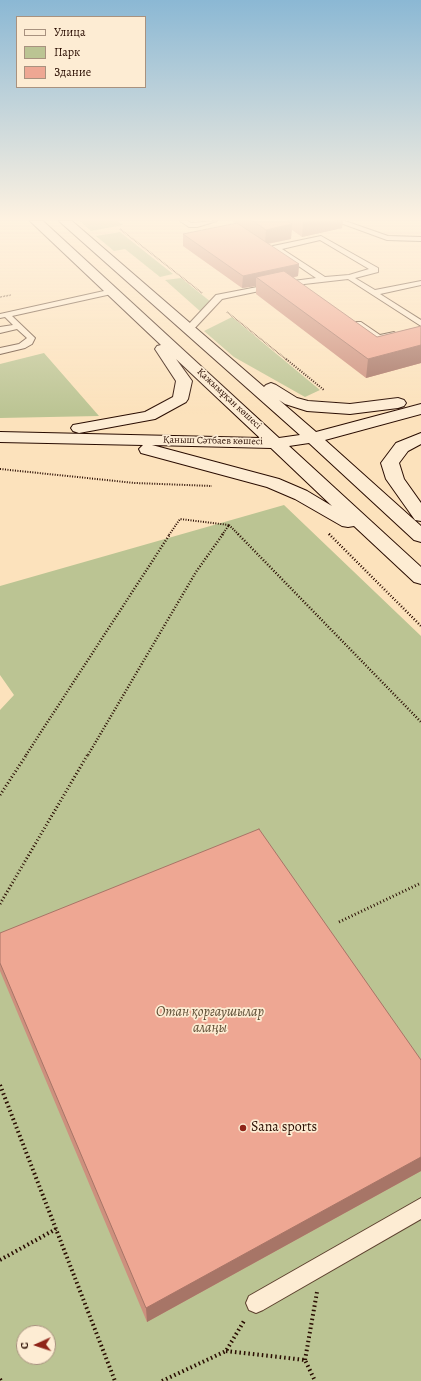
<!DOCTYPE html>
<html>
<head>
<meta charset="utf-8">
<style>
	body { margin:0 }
	#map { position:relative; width:421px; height:1381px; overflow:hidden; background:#fce2bc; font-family:Alegreya,serif }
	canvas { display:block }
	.legend { position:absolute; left:16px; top:16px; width:130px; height:72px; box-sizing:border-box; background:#fdecd3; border:1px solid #a8927f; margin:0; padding:5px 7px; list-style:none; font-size:12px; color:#290c00 }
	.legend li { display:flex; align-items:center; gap:8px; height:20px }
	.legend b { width:20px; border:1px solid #a8927f }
	.north { position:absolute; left:16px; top:1325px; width:40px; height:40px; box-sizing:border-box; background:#fdecd3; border:1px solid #a8927f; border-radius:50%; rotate:267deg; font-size:11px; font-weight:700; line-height:16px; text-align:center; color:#290c00 }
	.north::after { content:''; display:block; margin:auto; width:14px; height:18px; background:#8f2418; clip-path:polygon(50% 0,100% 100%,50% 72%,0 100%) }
</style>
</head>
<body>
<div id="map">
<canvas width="421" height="1381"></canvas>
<ul class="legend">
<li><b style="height:5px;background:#fdecd3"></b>Улица</li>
<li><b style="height:11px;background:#bbc493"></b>Парк</li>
<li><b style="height:11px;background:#eea793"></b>Здание</li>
</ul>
<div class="north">С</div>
</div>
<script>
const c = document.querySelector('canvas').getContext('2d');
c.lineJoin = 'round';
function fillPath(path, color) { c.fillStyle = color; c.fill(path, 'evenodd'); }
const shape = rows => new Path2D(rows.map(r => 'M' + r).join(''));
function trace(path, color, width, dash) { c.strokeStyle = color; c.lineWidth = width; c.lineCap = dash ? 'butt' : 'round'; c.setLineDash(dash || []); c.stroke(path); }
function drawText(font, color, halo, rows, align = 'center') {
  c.font = font + ' Alegreya,serif'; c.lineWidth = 3.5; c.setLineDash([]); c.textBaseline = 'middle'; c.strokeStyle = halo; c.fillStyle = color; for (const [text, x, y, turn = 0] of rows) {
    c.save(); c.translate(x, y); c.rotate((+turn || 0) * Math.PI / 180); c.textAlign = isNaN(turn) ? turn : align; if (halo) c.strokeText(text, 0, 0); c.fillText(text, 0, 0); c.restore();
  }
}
const green = shape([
	[80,221,118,221,123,225,91,231],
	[120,232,173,274,160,277,125,249,114,251,96,236],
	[181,278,211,302,201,312,165,280],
	[232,317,320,390,305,397,234,357,204,331],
	[44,353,99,416,0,418,0,364],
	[284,505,421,636,421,1381,0,1381,0,710,14,695,0,675,0,586],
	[24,1333,48,1333,48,1357,24,1357]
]);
const pathFar4 = shape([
	[120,229,202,293],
	[0,297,11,295],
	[227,312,287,360]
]);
const pathFar3 = shape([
	[286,359,324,390],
	[0,469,135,483,212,486],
	[229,525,239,535],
	[329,534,330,535],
	[169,535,180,519,229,525,222,535]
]);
const pathFar2 = shape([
	[238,534,421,722],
	[329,534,421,626],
	[26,755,170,534],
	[88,755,196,572,223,534]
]);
const pathFar1 = shape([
	[0,795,27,754],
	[0,904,88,754],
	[339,922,421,883]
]);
const path = shape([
	[0,1085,115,1381],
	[0,1260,56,1229],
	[226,1351,305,1360,315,1381],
	[305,1360,317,1292],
	[0,1379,1,1381],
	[162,1381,226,1351,244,1321]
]);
const service = shape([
	[180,221,188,221,191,223,217,221,197,227,189,227,180,221],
	[335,221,345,221,388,236,421,237,421,241,387,240,335,221],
	[321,236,378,268,378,272,355,278,375,290,421,281,421,285,380,294,421,320,421,326,348,279,278,287,222,299,192,331,186,331,185,329,186,327,216,295,278,283,316,278,272,248,273,246,321,236],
	[320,240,369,269,349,275,325,277,282,249,320,240],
	[113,289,117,291,116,293,12,316,35,338,32,344,25,348,0,354,0,348,19,344,27,338,17,329,0,333,0,327,13,325,5,317,0,318,0,314,113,289],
	[355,322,361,322,380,335,394,332,398,335,394,338,376,340,355,326,354,324,355,322],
	[421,1198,421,1219,263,1310,256,1313,249,1310,246,1303,249,1296,421,1198]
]);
const secondary = shape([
	[30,221,43,221,279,438,300,435,59,221,72,221,264,387,266,385,271,383,276,385,297,398,308,401,350,404,398,398,404,400,406,403,404,406,398,408,350,414,307,411,285,404,279,400,316,432,421,404,421,414,325,440,421,526,421,542,414,540,309,443,289,446,421,567,421,584,414,582,354,526,348,527,342,526,295,499,267,487,141,453,139,449,143,445,0,442,0,432,260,438,176,359,192,381,188,399,186,402,155,419,79,433,73,431,71,428,73,425,145,412,173,397,176,381,155,349,157,346,161,345,30,221],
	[152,445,271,448,332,506,307,491,279,479,152,445],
	[421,433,421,444,408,451,399,463,404,479,421,503,421,521,415,520,386,479,381,463,396,443,421,433]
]);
const wall = shape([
	[232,221,343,221,342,228,302,237,292,230,291,239,268,244,299,264,298,276,293,278,377,337,421,326,421,363,366,378,256,294,256,286,242,288,183,246,183,234,236,224],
	[0,933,421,1060,421,1171,147,1322,0,971]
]);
const shadedWall = shape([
	[308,221,343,221,342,228,302,237,303,222],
	[292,224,291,239,265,244,266,230],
	[299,264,298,276,265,283,256,277,256,286,242,288,243,276],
	[421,345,421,363,366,378,368,359],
	[421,1157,421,1171,147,1322,146,1308]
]);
const building = shape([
	[253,221,287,221,292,224,266,230,253,221],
	[237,223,299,264,243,276,183,234,237,223],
	[284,271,377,337,421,326,421,345,368,359,256,277,284,271],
	[259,829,421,1060,421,1157,146,1308,0,963,0,933,259,829]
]);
const markers = [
	[243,1128,4,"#8f2418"]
];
const farStreetnames = [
	["Қажымұқан көшесі",229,399,43],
	["Қаныш Сәтбаев көшесі",213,441,1]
];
const nearParknames = [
	["Отан қорғаушылар",210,1013],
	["алаңы",210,1029]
];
const nearPoinames = [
	["Sana sports",251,1128]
];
fillPath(green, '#bbc493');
trace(service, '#5e422f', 2);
trace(secondary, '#290c00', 2);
trace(pathFar4, '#290c00', 1.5, [0.5, 1]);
trace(pathFar3, '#290c00', 2, [1, 1.5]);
trace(pathFar2, '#290c00', 2.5, [1, 2]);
trace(pathFar1, '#290c00', 3, [1, 2.5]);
trace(path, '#290c00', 4, [1.5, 3]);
fillPath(service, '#fdecd3');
fillPath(secondary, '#fdecd3');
fillPath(wall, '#cd907e');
fillPath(shadedWall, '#a77567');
fillPath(building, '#eea793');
trace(building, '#a77567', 1);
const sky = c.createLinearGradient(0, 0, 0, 414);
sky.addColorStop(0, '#8bb8d4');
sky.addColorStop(0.53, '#fef2e1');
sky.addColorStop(1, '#fef2e100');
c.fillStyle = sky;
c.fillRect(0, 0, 421, 414);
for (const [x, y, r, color] of markers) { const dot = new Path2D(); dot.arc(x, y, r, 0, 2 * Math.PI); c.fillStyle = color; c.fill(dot); trace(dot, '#fdecd3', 1.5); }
drawText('10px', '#290c00', '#fdecd3', farStreetnames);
drawText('italic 14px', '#5c4c33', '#fdecd3', nearParknames);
drawText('14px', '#290c00', '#fdecd3', nearPoinames, 'left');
</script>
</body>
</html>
